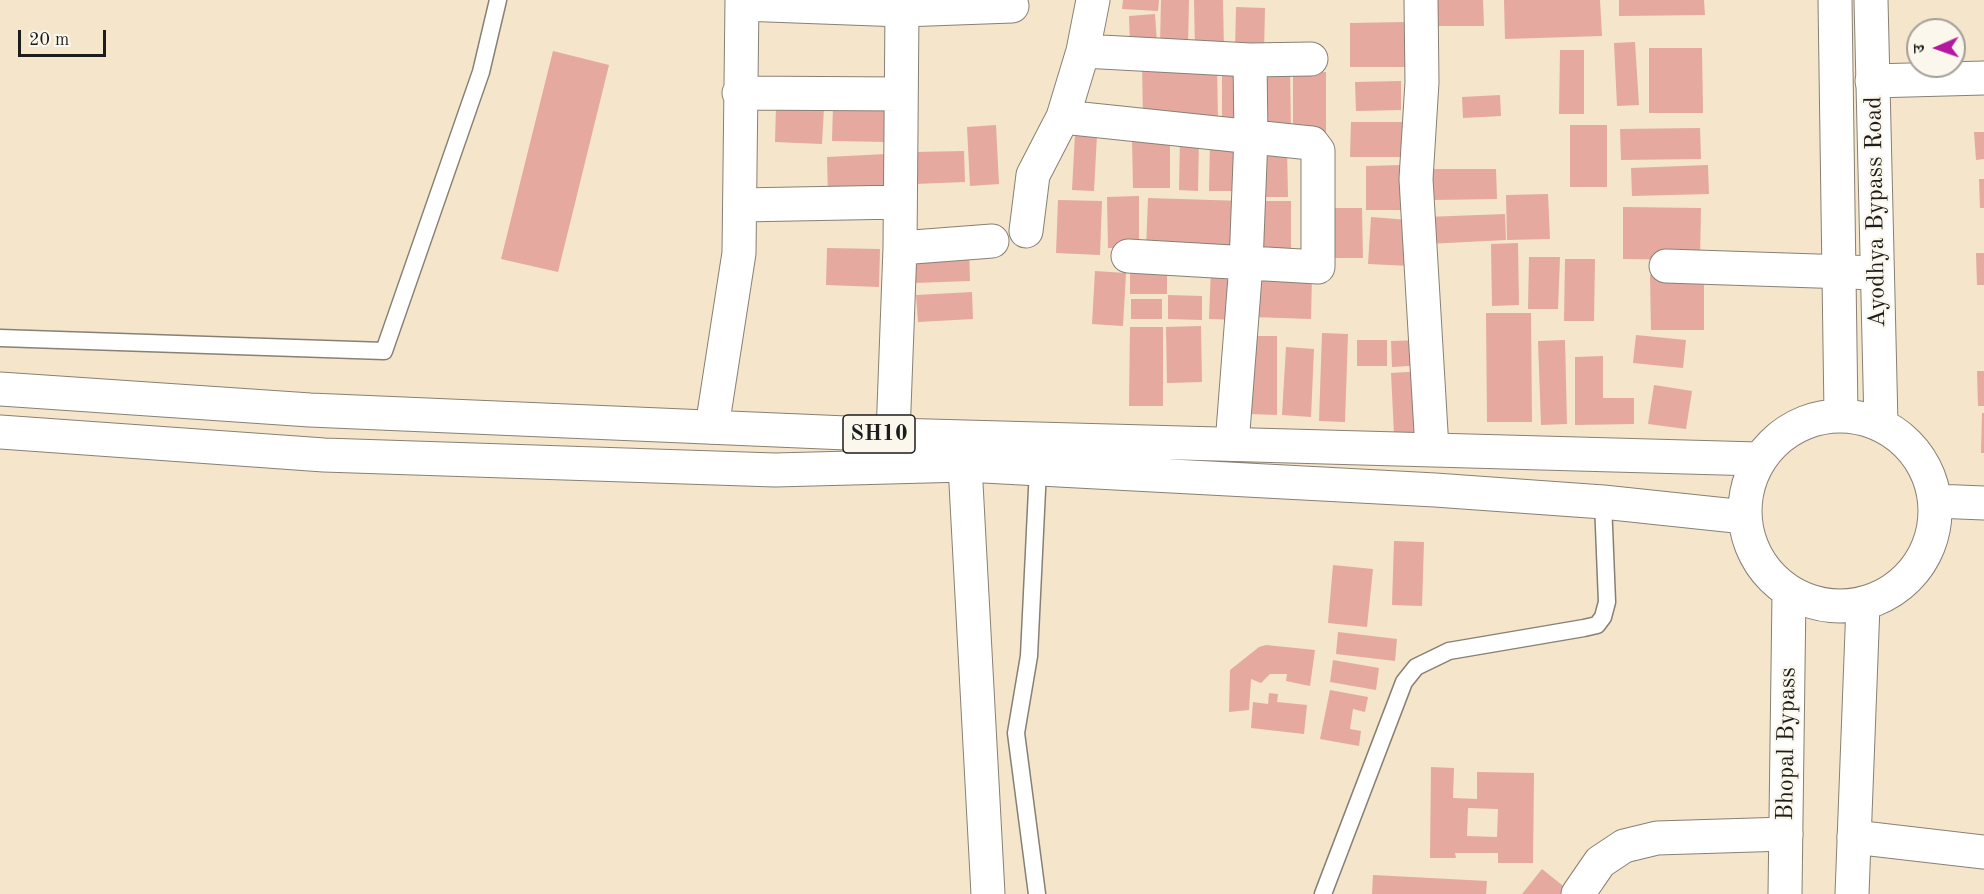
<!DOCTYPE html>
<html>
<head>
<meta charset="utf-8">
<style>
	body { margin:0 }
	#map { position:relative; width:1984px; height:894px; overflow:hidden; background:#f4e5cb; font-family:"Old Standard TT","Noto Serif Devanagari",serif }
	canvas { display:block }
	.north { position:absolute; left:1906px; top:18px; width:60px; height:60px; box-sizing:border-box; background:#fbf7ec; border:2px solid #a29f99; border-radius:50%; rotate:268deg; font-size:16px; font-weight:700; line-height:24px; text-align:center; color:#1c1c1c }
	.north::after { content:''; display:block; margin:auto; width:21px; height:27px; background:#b5179e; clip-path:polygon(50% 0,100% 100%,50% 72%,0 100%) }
	.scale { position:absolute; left:18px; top:30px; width:88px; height:27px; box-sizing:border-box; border:3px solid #1c1c1c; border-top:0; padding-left:8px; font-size:18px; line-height:21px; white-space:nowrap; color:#1c1c1c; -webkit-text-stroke:4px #fbf7ec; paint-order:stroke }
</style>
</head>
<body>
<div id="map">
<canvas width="1984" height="894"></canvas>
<div class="north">उ</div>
<div class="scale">20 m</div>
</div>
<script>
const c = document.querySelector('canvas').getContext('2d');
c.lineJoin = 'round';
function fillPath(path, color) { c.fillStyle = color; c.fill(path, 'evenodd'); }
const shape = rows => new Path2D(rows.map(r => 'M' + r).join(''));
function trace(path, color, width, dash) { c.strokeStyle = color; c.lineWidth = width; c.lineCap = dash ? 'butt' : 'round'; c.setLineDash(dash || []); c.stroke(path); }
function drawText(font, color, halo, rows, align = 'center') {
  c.font = font + ' "Old Standard TT",serif'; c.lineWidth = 4.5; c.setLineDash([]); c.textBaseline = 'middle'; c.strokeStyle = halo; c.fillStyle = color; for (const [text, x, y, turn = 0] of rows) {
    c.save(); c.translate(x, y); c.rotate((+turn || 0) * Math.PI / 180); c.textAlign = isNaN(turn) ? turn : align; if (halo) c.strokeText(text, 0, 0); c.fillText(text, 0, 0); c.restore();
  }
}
const building = shape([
	[1123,0,1159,0,1158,11,1122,9],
	[1161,0,1189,0,1188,47,1160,46],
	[1194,0,1223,0,1224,52,1195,52],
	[1428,0,1483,0,1484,26,1428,26],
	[1504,0,1600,0,1602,36,1505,39],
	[1619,0,1704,0,1705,15,1619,16],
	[1236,7,1265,8,1264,52,1235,52],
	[1155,14,1157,43,1130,45,1129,16],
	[1406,22,1406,67,1350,67,1350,23],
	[1635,42,1639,105,1617,106,1614,43],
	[1649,48,1702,48,1703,113,1649,113],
	[1560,50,1584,50,1584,114,1559,114],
	[553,51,609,65,558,272,501,259],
	[1142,61,1217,61,1218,122,1143,122],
	[1222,63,1240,64,1239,125,1222,125],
	[1290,68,1291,131,1255,131,1254,69],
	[1293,72,1326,72,1326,137,1293,136],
	[1401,81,1401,110,1356,111,1355,82],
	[1500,95,1501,116,1463,118,1462,97],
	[776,106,824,108,822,144,775,142],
	[833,106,888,107,887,142,832,141],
	[1351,122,1407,122,1407,157,1350,157],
	[996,125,999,184,970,186,967,127],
	[1570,125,1607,125,1607,187,1570,187],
	[1700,128,1701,159,1621,160,1620,129],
	[1974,132,1984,132,1984,159,1976,160],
	[1075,134,1097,135,1094,191,1072,190],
	[1132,139,1170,139,1170,188,1133,188],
	[1180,139,1199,139,1198,191,1179,190],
	[1210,141,1241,141,1241,191,1209,191],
	[1255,146,1287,146,1288,197,1256,197],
	[964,151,965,182,915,184,914,152],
	[886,154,887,194,828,197,827,157],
	[1403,165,1404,210,1366,210,1366,166],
	[1708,165,1709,194,1632,196,1631,168],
	[1432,169,1496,169,1497,199,1433,200],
	[1979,179,1984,179,1984,208,1980,208],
	[1548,194,1550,239,1507,240,1506,195],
	[1139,196,1139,248,1108,248,1107,197],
	[1148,198,1243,201,1241,254,1146,250],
	[1058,200,1102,201,1100,255,1056,253],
	[1255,201,1291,201,1291,252,1255,252],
	[1623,207,1701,208,1700,260,1623,259],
	[1323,208,1362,208,1363,258,1324,258],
	[1505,214,1506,240,1427,244,1426,217],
	[1371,217,1409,220,1411,266,1368,264],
	[1518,243,1519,305,1492,306,1491,244],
	[827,248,880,249,879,287,826,285],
	[969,248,970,281,914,283,914,250],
	[1976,253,1984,253,1984,285,1977,285],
	[1529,257,1560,257,1558,309,1528,309],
	[1565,259,1595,259,1594,321,1564,321],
	[1167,267,1167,294,1130,294,1130,268],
	[1211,268,1242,269,1239,320,1209,319],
	[1095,271,1126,273,1123,326,1092,324],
	[1253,273,1312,275,1311,319,1252,317],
	[1704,274,1704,330,1651,330,1650,275],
	[972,292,973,319,918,322,916,295],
	[1168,295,1202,296,1202,320,1168,319],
	[1131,299,1162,299,1162,319,1131,319],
	[1486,313,1531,313,1532,422,1487,422],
	[1201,326,1202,382,1167,383,1166,327],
	[1130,327,1163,327,1163,406,1129,406],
	[1322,333,1348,334,1345,422,1319,421],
	[1636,335,1686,340,1683,368,1633,363],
	[1250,336,1277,336,1277,415,1250,414],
	[1357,340,1387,340,1387,366,1357,366],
	[1424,340,1425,365,1392,367,1391,341],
	[1565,340,1567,424,1541,425,1538,341],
	[1286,347,1314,349,1311,417,1282,415],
	[1603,356,1603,398,1634,398,1634,424,1575,425,1575,357],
	[1424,371,1427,433,1394,434,1391,373],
	[1977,371,1984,371,1984,406,1978,406],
	[1654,385,1692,391,1686,429,1648,424],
	[1982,413,1984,413,1984,453,1981,453],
	[1394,541,1424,542,1422,606,1392,605],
	[1333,565,1373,569,1367,627,1328,623],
	[1338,632,1397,639,1395,661,1336,654],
	[1266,645,1315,650,1310,686,1286,681,1287,674,1270,674,1261,683,1251,679,1249,710,1229,712,1230,670,1259,647],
	[1333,660,1379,668,1376,690,1330,682],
	[1330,690,1368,697,1365,712,1353,709,1350,729,1361,731,1359,746,1320,739],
	[1269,693,1278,694,1277,702,1307,705,1304,734,1251,728,1253,702,1268,704],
	[1431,767,1454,768,1453,798,1477,799,1477,772,1534,773,1533,863,1498,863,1498,853,1455,853,1456,858,1430,858],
	[1468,808,1498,809,1497,837,1467,836],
	[1542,869,1567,889,1563,894,1522,894],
	[1373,875,1487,881,1486,894,1372,894]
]);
const service = shape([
	[0,338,384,351,481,72,498,0],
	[1037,894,1016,733,1029,656,1038,469],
	[1323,894,1404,682,1416,667,1449,651,1584,628,1597,625,1603,617,1607,602,1603,502]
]);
const minor = shape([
	[1421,0,1422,82,1416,179,1432,449],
	[742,4,902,10,1012,6],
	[1083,51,1250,60,1311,59],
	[1872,81,1984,78],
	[739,93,901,94],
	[1063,117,1301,142,1312,143,1318,151,1318,267,1128,256],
	[741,205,900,202],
	[1026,231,1033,175,1063,117,1083,51,1093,0],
	[900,248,992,241],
	[1666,266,1877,273],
	[712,427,739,253,742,0],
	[893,435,900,248,902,10],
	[1232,444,1246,264,1251,136,1250,60],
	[965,465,988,894],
	[1854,837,1984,852],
	[1578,894,1600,862,1624,846,1657,838,1786,834]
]);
const primary = shape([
	[1835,0,1841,414],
	[1871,0,1881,424],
	[0,389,310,410,893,435,1758,459],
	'1745 511a95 95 0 1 1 190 0a95 95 0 1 1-190 0Z',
	[0,432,324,455,775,470,965,465,1435,490,1603,502,1745,517],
	[1935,501,1984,503],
	[1785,894,1789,594],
	[1852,894,1863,605]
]);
const shields = [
	[879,434,72]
];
const shieldNames = [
	["SH10",879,434]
];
const streetNames = [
	["Ayodhya Bypass Road",1876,212,-91],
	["Bhopal Bypass",1787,744,-89]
];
fillPath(building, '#e5a9a0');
trace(service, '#888074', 19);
trace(minor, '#888074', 35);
trace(primary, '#888074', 35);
trace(service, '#fff', 16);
trace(minor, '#fff', 33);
trace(primary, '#fff', 33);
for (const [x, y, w] of shields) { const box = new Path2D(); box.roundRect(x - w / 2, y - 19, w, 38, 4.5); c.fillStyle = '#fbf7ec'; c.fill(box); trace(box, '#1c1c1c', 1.5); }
drawText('bold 22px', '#1c1c1c', null, shieldNames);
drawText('24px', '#1c1c1c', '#fbf7ec', streetNames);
</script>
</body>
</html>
